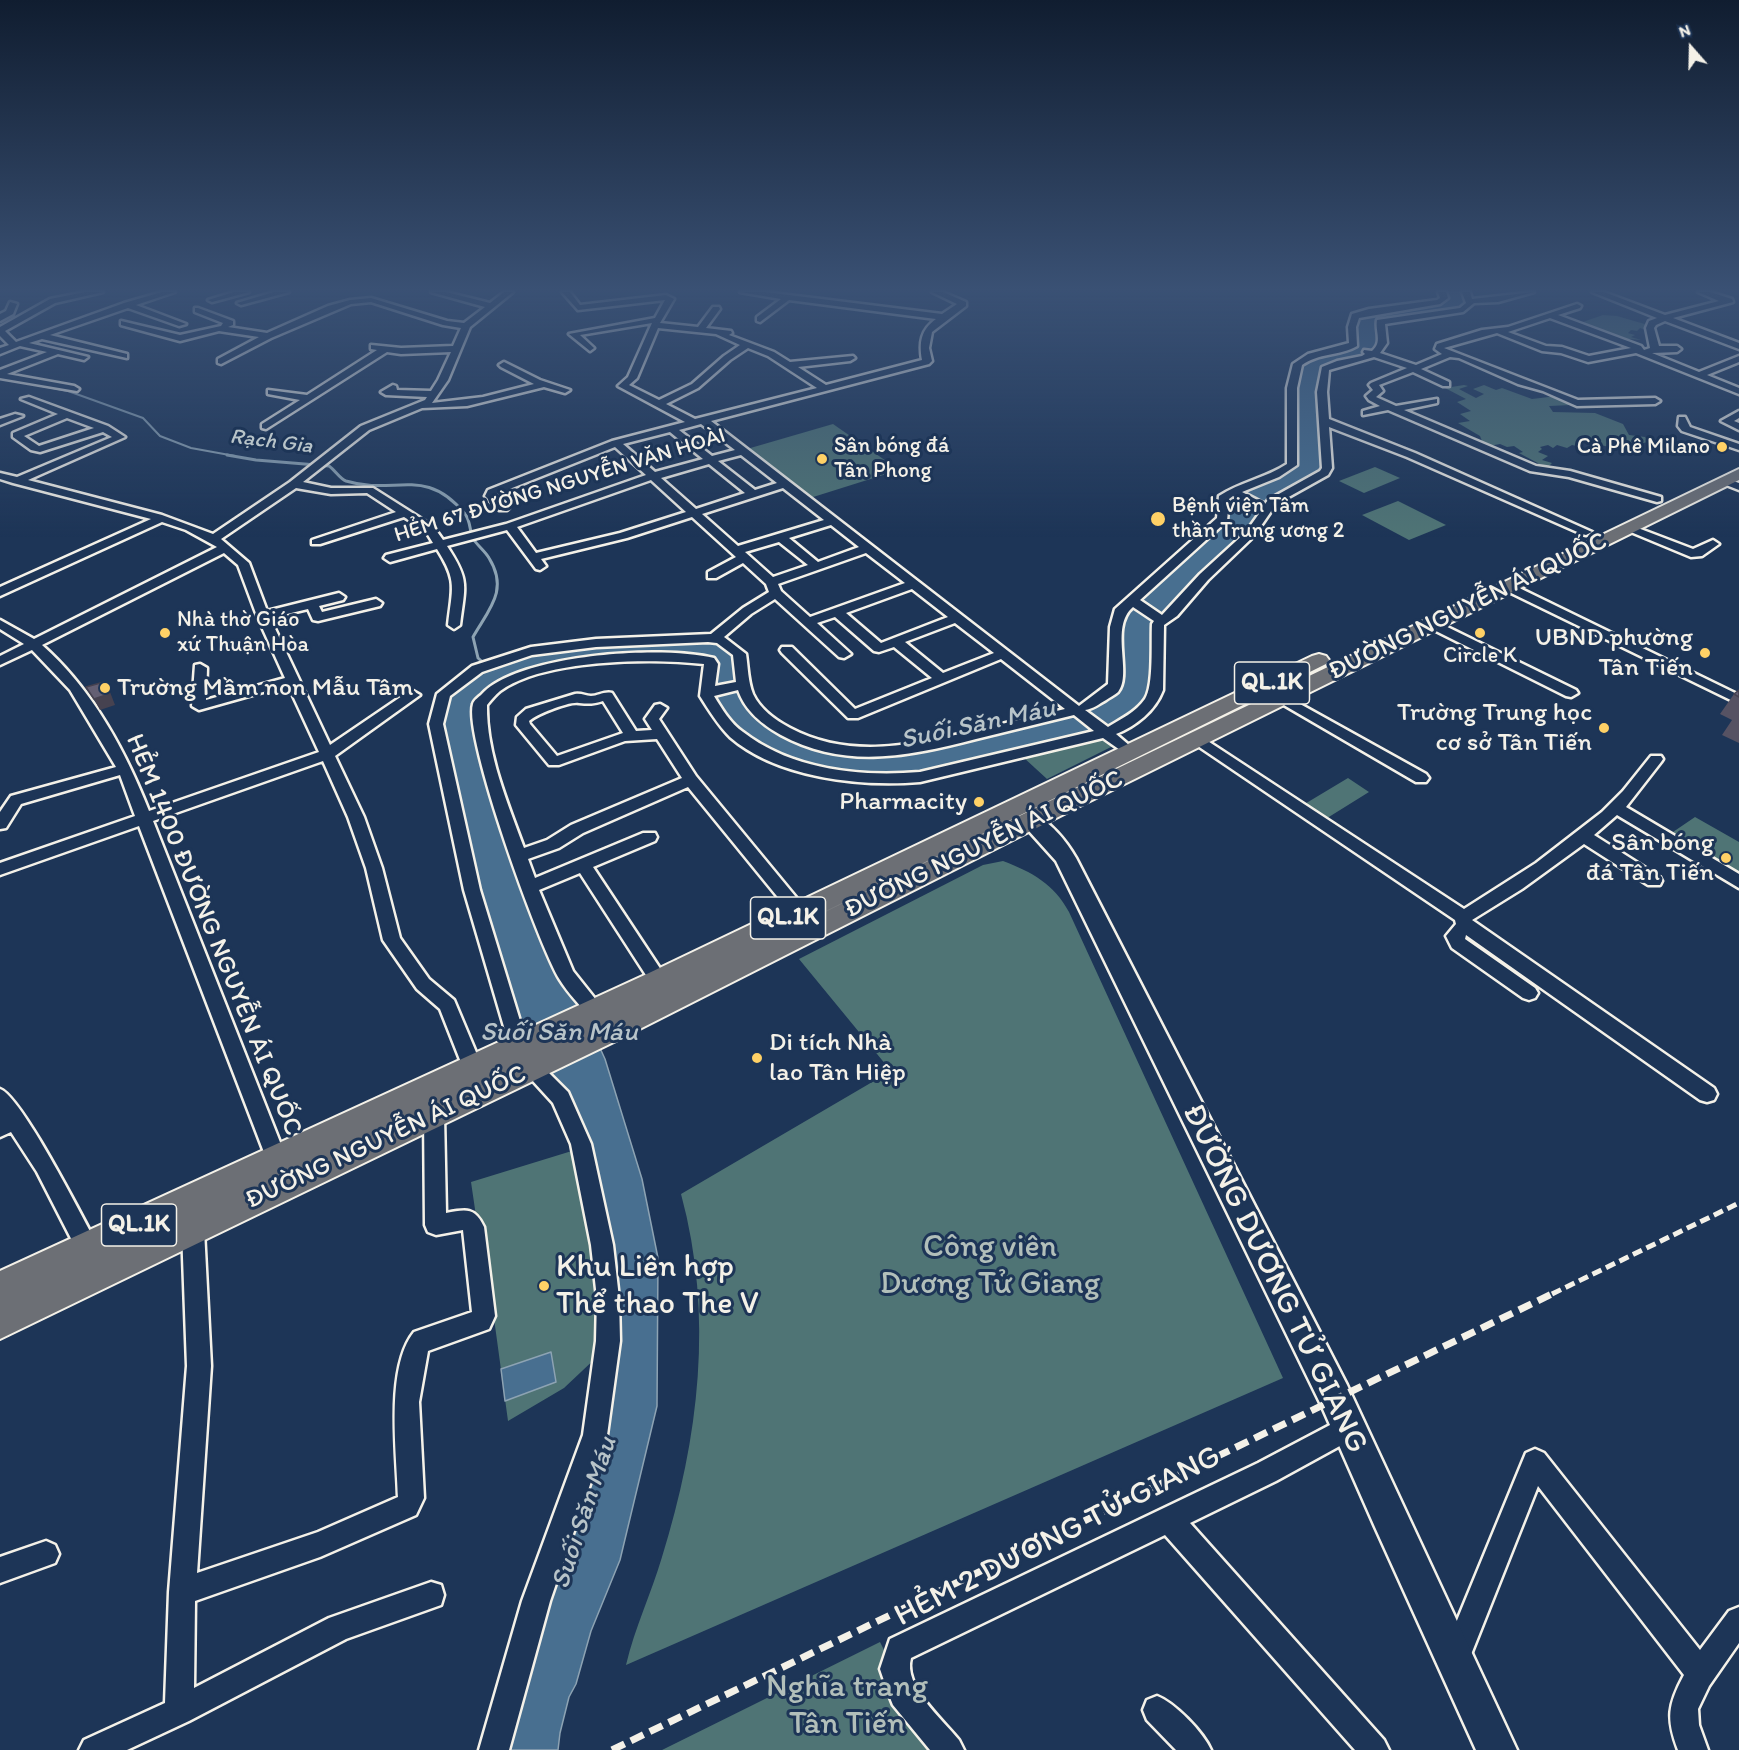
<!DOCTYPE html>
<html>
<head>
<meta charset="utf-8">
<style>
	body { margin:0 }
	#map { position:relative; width:1739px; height:1750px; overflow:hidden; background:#1d3557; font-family:Itim,sans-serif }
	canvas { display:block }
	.north { position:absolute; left:1661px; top:18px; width:60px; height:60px; -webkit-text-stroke:4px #1d3557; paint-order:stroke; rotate:340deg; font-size:16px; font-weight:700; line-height:24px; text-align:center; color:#f4f1e8 }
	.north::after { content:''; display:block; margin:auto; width:21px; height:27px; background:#f4f1e8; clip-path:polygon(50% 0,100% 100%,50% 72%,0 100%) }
</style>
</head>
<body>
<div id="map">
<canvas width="1739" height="1750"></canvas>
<div class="north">N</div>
</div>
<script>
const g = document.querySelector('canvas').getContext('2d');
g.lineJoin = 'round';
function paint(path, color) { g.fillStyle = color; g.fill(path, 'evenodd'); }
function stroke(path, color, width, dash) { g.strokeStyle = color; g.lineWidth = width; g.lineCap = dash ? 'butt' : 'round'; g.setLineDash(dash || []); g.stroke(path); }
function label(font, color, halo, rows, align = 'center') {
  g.font = font + ' Itim,sans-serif'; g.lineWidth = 6; g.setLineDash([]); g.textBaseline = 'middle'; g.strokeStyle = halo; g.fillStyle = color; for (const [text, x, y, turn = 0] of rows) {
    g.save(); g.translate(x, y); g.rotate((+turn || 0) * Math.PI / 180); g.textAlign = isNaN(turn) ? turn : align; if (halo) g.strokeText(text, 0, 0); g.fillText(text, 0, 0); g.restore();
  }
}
paint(new Path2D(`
	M1603,315L1617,316L1648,325L1649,331L1640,328L1637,331L1631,330L1628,333L1635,335L1631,337L1641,340L1630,339L1623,341L1577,324Z
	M1464,385L1468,386L1459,389L1476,398L1484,394L1473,389L1484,385L1496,390L1502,388L1532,399L1557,396L1571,405L1549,406L1553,412L1595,413L1623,424L1629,435L1645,437L1649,442L1636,444V448L1621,445L1617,449L1585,441L1581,447L1572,445L1567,448L1557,445L1553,448L1548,445L1540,447L1542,449L1538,452L1548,456L1542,460L1552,463L1547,468L1519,453L1523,452L1514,446L1507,447L1500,444L1489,446L1478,442L1482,441L1480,436L1458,423L1470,421L1460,414L1471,411L1457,402L1466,399L1445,388Z
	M833,424L899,470L810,498L747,449Z
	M1375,467L1400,478L1364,493L1339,481Z
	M1398,501L1446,525L1409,540L1362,515Z
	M1105,737L1115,745L1047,779L1023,757Z
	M1348,778L1369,792L1324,820L1303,805Z
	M1695,817L1739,842V873L1673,832Z
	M1003,861C1032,872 1054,884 1069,912L1283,1378L626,1665C635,1627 651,1594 662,1557C699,1438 714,1316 681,1194L891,1071L799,959L983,865Z
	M575,1150L598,1271L599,1355L564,1388L508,1421L481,1223L476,1216L471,1182Z
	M880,1642L934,1750H662Z`), '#4f7475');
const water = new Path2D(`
	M1445,292H1464L1467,304L1459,310L1377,322L1375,324L1380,343L1373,352L1325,366L1321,472L1266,506L1246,533L1154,623L1149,699L1121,722L1098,732L918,774L843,773L798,762L756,744L731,723L711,694L715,664L658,655L526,671C501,679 474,689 473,719L579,1002L605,1059L642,1179L658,1258L657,1406L620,1560L591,1631L576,1684L569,1697L560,1733L558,1750H504L615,1340L568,1096L534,1054L528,1043L483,903L441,723L448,695L493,664L557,649L706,640C742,647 751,694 764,723L861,754L901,755L1089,709L1116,692L1122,612L1226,521L1227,499C1233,493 1281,474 1293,468L1296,464C1295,437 1286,378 1307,359L1356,345L1358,341L1355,327L1358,316L1440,303L1446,300Z
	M551,1352L556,1382L505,1401L501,1369Z`);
paint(water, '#486f90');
stroke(water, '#8da3b3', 1.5);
stroke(new Path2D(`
	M0,378L68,391L143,418L160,436L191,448L235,456`), '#8da3b3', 2);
stroke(new Path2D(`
	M227,455L256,460L329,466C335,470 340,479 346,481C395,496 425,465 465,514C471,521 469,532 474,540C478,546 485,551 489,558C509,590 489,609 473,637L478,658L487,666`), '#8da3b3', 3);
const minor = new Path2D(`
	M85,292H103L55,303L5,331L16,342L124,303L162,292H175L136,305L186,324L179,326L128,308L50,335L127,354V358L42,339L29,343L88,357L84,360L58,354L7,374L74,386L79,389L77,391L0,378V370L47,352L20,346L0,354V348L9,345L0,336V327L50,299Z
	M234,292H249L212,302L208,300Z
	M274,292H289L241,305L237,303Z
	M431,292H446L490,303L504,292H513L470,327L448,380L432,403L483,397L534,384L501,367L499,365L504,362L540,380L570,390L565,393L544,387L467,406L422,408L369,430L303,482L331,488H373L433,526L443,540L506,524L646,475L615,447L497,494L509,508L507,510H499L485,496L488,490L612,441L685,422L618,386L628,377L652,323L580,335L594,348L590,351L569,334L655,318L665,300L578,310L562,292H570L580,305L666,295L674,299L660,323L698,327L713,307H719L720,309L706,328L731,331L732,333L729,335L774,352L790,362L853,356L855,358L850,361L798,367L826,385L922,360C919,342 921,330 936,319L789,300L760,322L757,321V317L781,299L740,292H765L942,314L957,304L932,292H943L966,302V306L932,332L929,348L932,361L929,364L711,421L1079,706L1108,684L1110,627L1115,609L1217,518L1219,496C1240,482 1266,478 1287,464V388L1293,364L1308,354L1349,343L1348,327L1352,314L1369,309L1437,300L1440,298L1438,292H1446L1448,298L1440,304L1359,318L1356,327L1357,346C1340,356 1318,353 1302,365L1297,388V465L1279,477L1242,492L1265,504L1268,500L1320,471L1322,468L1317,392L1322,367L1337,361L1362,356L1365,354L1363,352L1364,350L1372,351C1383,342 1375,332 1377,320L1460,308L1466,303L1462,292H1470L1472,299L1534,292L1498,302L1474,303L1463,312L1385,324L1387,343L1380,353L1416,365L1442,354L1435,349L1437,344L1482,330L1508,327L1577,304L1581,306L1580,308L1558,315L1641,346L1644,350L1650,348L1646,328L1649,321L1657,318L1592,292H1604L1665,315L1719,301L1698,292H1710L1732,299L1733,302L1673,318L1739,343V349L1665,321L1656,325L1654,328L1659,346H1677L1681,349L1677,352L1652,353L1699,372L1739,356V362L1707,375L1739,388V394L1636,353L1588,362L1561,353L1542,351L1497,333L1444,348L1578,400L1655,398L1660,401L1655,404L1577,406L1543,391L1518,384L1459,358L1450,357L1421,369L1449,382V386H1443L1413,372L1379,385L1383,391L1376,397L1396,406L1437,399V403L1404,410L1536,466L1570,471L1661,497V501L1657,502L1569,477L1530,471L1388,410L1363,415V411L1380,406L1369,400L1366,396L1373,390L1369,385L1371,383L1407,368L1374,357L1329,370L1327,392L1329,419L1415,453L1592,532L1586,535L1582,534L1407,457L1329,427L1332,468L1328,475L1276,504L1254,536L1208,580L1177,616L1164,625L1163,690C1155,711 1136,726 1116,734L1137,752L1130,757L1103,738L920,782C861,787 777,778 730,737C718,725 709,710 700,696L704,664C652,658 543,659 500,691C495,695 491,700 487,705C486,753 508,804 524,848L547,840L571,825L682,778L657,739L625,741L559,765H549L516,725L517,717L526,709L575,694C582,693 585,696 591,696C598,696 604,691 612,693L636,731L652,730L645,719L655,705L660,704L667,708L659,719L696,776L809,913L806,917L800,919L794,917L688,787L583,833L559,848L528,859L535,878L643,833H655L657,837L655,841L593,867L665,976L668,981L665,986L659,988L653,986L580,873L539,890L573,971L604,1010L602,1015L595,1017L588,1015C579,1004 568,993 560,980C539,946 463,736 473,704C474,700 479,697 482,694C519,654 662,645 714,658L718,664L715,686L736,682L733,655L717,643L708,642L596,647L532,655L482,672L450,696L443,724L480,890L528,1047L526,1053L519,1055L512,1053L510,1047L464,890L429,724L437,694L472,666L531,647L596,639L711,634L743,608L769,592L766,584L743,563L716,578H708V572L736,557L692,517L627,538L541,559L546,566L540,570L536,569L507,530L447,546C470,581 465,585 460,625L454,629L448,625C452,588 458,582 437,549L390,562L384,558L386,555L433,543L425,530L404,517L320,544H312V540L396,512L367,493L331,494L296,488L221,539L249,563L267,611L339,593L345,597L343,600L319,606L322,612L376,599L382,603L380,606L318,621L313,620L308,609L270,618L330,745L408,692L413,691L420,695L335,756L364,817L382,868L400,938L429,979L454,1000L483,1069L480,1075L473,1077L466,1075L440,1009L417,989L383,940L366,868L348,817L323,761L153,821L287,1160L284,1167L277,1169L270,1167L267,1160L139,826L0,875V863L135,816L120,775L21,804L6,828L0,829V812L11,796L116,767L70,690L32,650L0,665V656L24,644L0,629V620L34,639L217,547L186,530L162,522L0,596V587L151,519L13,483L0,479V473L17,477L112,437L103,432L40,452L31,450L13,437V433L58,414L21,399L29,397L108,426L125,437L28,480L162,515L213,534L290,482L361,426L425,400L427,397L386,395L381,392L393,385L396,386L397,390L431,391L438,380L451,352L401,354L387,352L266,429L262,428V424L300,400L268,394V390L307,395L377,350L371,349V345L401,348L453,346L461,328L443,325L371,302L351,304L271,338L221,364L218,363V359L259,337L219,331L180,341L121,325V321L180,335L221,326L223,323L195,312V308H198L233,321V325L228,327L267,333L328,306L350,300L371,298L447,321L464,323L485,307ZM1550,318L1631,348L1589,356L1562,347L1546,346L1508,332ZM658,328L716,334L740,345L724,356L692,384L659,400L629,385L637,378ZM748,348L768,356L817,388L695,419L666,404L698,388L730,360ZM67,418L94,428L39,446L24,436ZM701,424L735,450L712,456L679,430ZM670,432L703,459L655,472L623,444ZM741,455L777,483L755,490L718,461ZM709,464L745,493L696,509L661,478ZM651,480L686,512L620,533L536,553L517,527ZM783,488L824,520L738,546L702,514ZM1233,496L1261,511L1246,532L1200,574L1162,615L1140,600L1227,521L1229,499ZM831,525L859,547L818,562L789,538ZM779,542L808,565L773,577L745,552ZM224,553L238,565L257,616L285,678L206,700L207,668L200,664L195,665L192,706L199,710L288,685L319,752L149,811C125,750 92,689 42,645ZM866,553L905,583L810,617L781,591L778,584ZM912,589L948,617L881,643L846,613ZM775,599L839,657L844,658L851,654L817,623L835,617L874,651L879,652L894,647L932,678L855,709L792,647H782L780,650L782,653L848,718H858L1001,659L1065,709C1034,716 1003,724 972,731C911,746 848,759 790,728C775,720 760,709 753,694C748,682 748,667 746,654L724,637L751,614ZM1133,607L1154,621L1152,624C1151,642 1154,685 1145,699C1136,712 1121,719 1108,727L1085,710C1093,709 1099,704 1106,700C1110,697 1115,695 1118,692C1133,674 1109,627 1133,607ZM955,623L994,653L943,673L905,642ZM738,690C745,711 763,725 781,735C845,770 910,756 976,739C1009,731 1041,723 1074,715L1094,731L920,772C860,777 792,770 743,732C730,723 722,709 714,696ZM603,701L623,733L557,756L530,724L529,721C537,714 570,701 579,703C589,704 594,704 603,701Z
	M10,302L17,304L13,314L0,321V314L6,311Z
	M1739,411V418L1734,421L1739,423V430L1721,421Z
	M15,414L23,416L0,425V419Z
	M1679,417H1685L1690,427L1739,444V450L1682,431L1678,426Z
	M1725,478L1739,483V490L1721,483V479Z
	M1630,525L1693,549L1713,540L1719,544L1702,556L1691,557L1626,530V526Z
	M1509,583L1739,695V704L1505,590L1503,587Z
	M1433,620L1576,690L1578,693L1571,697L1566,696L1428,627L1427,624L1428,621Z
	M1282,694L1426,774L1429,778L1426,782H1416L1277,701L1275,698Z
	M1197,734L1464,909L1536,863L1602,812L1623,791L1651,756H1661L1663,759L1661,762L1626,807L1739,874V888L1617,815L1594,835L1660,877L1662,881L1660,885H1648L1584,844L1522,889L1472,920L1714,1088L1717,1094L1714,1100L1707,1102L1700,1100L1466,935L1465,939L1535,988L1538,993L1535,998L1529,1000L1523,998L1452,948L1446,936L1456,924L1455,920L1192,742L1190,739Z
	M532,1061L539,1063L568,1092L591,1144L613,1245L619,1298L620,1341L607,1435L550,1601L509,1750H479L522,1601L583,1435L596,1341L597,1298L591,1245L571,1144L553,1103L522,1069L525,1063Z
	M0,1089C21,1096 81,1215 96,1242L99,1249L96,1256L88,1259L80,1256L37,1172L11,1132L0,1137Z
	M434,1106L441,1109L444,1115L446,1213C466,1209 475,1207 484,1227L495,1316L489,1329L428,1351L419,1402L424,1498L416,1515L320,1557L195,1601L194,1688L329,1618L431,1582L441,1585L444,1595L441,1605L346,1639L189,1721L127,1750H79L84,1740L165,1703L169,1592L187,1366L182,1230L185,1223L193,1220L201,1223L204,1230L211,1366L197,1573L318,1532L398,1497C397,1453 385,1368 414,1332L472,1312L463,1230L436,1235L428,1232L425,1225L424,1115L427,1109Z
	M1349,1415L1358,1418L1361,1427L1358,1436L1276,1481L1190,1523L1384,1740L1389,1750H1355L1165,1535L911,1658C903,1686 942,1719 959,1740L964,1750H930L893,1705L889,1695L880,1669L890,1639L1258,1463Z
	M1535,1449L1544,1453L1700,1650L1729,1611L1739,1607V1643L1709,1686L1698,1709L1699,1725L1708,1750H1678C1666,1718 1668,1705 1684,1675L1538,1486L1466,1667L1456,1671L1446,1667L1442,1657L1526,1453Z
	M46,1541L55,1545L59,1554L55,1563L0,1583V1557Z
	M1157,1696C1175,1703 1203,1732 1211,1750H1176L1147,1720L1143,1710L1147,1700Z`);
const secondary = new Path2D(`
	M1031,814C1049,819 1067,842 1076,858L1347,1385L1517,1750H1476L1375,1527L1323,1409L1056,861L1020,821L1023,816Z`);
const primary = new Path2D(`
	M1739,469V480L1078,807L620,1039L0,1339V1271L649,973L1312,656L1319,654L1326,656L1329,660L1326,664L790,929L1062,795Z`);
stroke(minor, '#f4f1e8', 5);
stroke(secondary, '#f4f1e8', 5);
stroke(primary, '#f4f1e8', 4);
paint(minor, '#1d3557');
paint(secondary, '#1d3557');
paint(primary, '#6c6f75');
stroke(new Path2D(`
	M1552,1294L1739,1203`), '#f4f1e8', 5, [10, 5]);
stroke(new Path2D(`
	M612,1750L1556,1292`), '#f4f1e8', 7, [14, 7]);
paint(new Path2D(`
	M1739,690V743L1722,735L1732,720L1720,714L1734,694Z`), '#565263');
paint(new Path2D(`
	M104,682L110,692L115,705L100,710L94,699Z`), '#464250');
const building = new Path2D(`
	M104,682L109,694L94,699L86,687Z
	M1739,690V697L1734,694Z`);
paint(building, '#645f73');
stroke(building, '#464250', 1.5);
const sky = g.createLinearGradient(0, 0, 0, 537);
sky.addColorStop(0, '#101d30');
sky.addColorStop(0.54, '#3a5174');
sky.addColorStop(1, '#3a517400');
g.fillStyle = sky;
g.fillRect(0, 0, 1739, 537);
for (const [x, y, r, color] of [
	[1722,447,6,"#ffd166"],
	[822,459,6,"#ffd166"],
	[1158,519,8,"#ffd166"],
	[165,633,6,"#ffd166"],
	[1480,633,6,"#ffd166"],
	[1705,653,6,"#ffd166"],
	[105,688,6,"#ffd166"],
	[1604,728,6,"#ffd166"],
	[979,802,6,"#ffd166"],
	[1726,858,6,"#ffd166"],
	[757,1058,6,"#ffd166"],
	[544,1286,6,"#ffd166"]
]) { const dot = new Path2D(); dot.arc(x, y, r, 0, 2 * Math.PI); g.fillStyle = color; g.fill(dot); stroke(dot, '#1d3557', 2); }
label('italic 22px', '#b8c4c9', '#1d3557', [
	["Rạch Gia",271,442,7]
]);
label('22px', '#f4f1e8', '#1d3557', [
	["Sân bóng đá",834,446],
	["Tân Phong",834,471],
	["Cà Phê Milano",1710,447,"right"],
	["Bệnh viện Tâm",1172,506],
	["thần Trung ương 2",1172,531],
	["Nhà thờ Giáo",177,620],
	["xứ Thuận Hòa",177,645],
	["Circle K",1480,656,"center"]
], 'left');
label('22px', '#f4f1e8', '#1d3557', [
	["HẺM 67 ĐƯỜNG NGUYỄN VĂN HOÀI",560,486,-17]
]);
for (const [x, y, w] of [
	[1272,683,75],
	[788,918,75],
	[139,1225,75]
]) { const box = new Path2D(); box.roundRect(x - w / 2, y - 21, w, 42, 4.5); g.fillStyle = '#1d3557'; g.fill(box); stroke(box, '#f4f1e8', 1.5); }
label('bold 24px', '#f4f1e8', null, [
	["QL.1K",1272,683],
	["QL.1K",788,918],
	["QL.1K",139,1225]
]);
label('26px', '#f4f1e8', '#1d3557', [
	["ĐƯỜNG NGUYỄN ÁI QUỐC",1468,607,-26],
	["ĐƯỜNG NGUYỄN ÁI QUỐC",984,845,-26],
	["HẺM 1400 ĐƯỜNG NGUYỄN ÁI QUỐC",213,935,68],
	["ĐƯỜNG NGUYỄN ÁI QUỐC",386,1138,-25]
]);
label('26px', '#f4f1e8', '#1d3557', [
	["UBND phường",1693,638],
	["Tân Tiến",1693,668],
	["Trường Mầm non Mẫu Tâm",117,688,"left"],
	["Trường Trung học",1592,713],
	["cơ sở Tân Tiến",1592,743],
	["Pharmacity",967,802],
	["Sân bóng",1714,843],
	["đá Tân Tiến",1714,873],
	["Di tích Nhà",769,1043,"left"],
	["lao Tân Hiệp",769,1073,"left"]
], 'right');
label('italic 27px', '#b8c4c9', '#1d3557', [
	["Suối Săn Máu",978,725,-12],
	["Suối Săn Máu",559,1033],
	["Suối Săn Máu",585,1513,-72]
]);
label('32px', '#b2bfba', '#1d3557', [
	["Công viên",990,1248],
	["Dương Tử Giang",990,1285],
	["Nghĩa trang",847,1688],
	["Tân Tiến",847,1725]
]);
label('32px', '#f4f1e8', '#1d3557', [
	["Khu Liên hợp",556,1268],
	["Thể thao The V",556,1305]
], 'left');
label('32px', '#f4f1e8', '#1d3557', [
	["ĐƯỜNG DƯƠNG TỬ GIANG",1274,1279,64],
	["HẺM 2 DƯƠNG TỬ GIANG",1058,1537,-27]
]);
</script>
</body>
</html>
